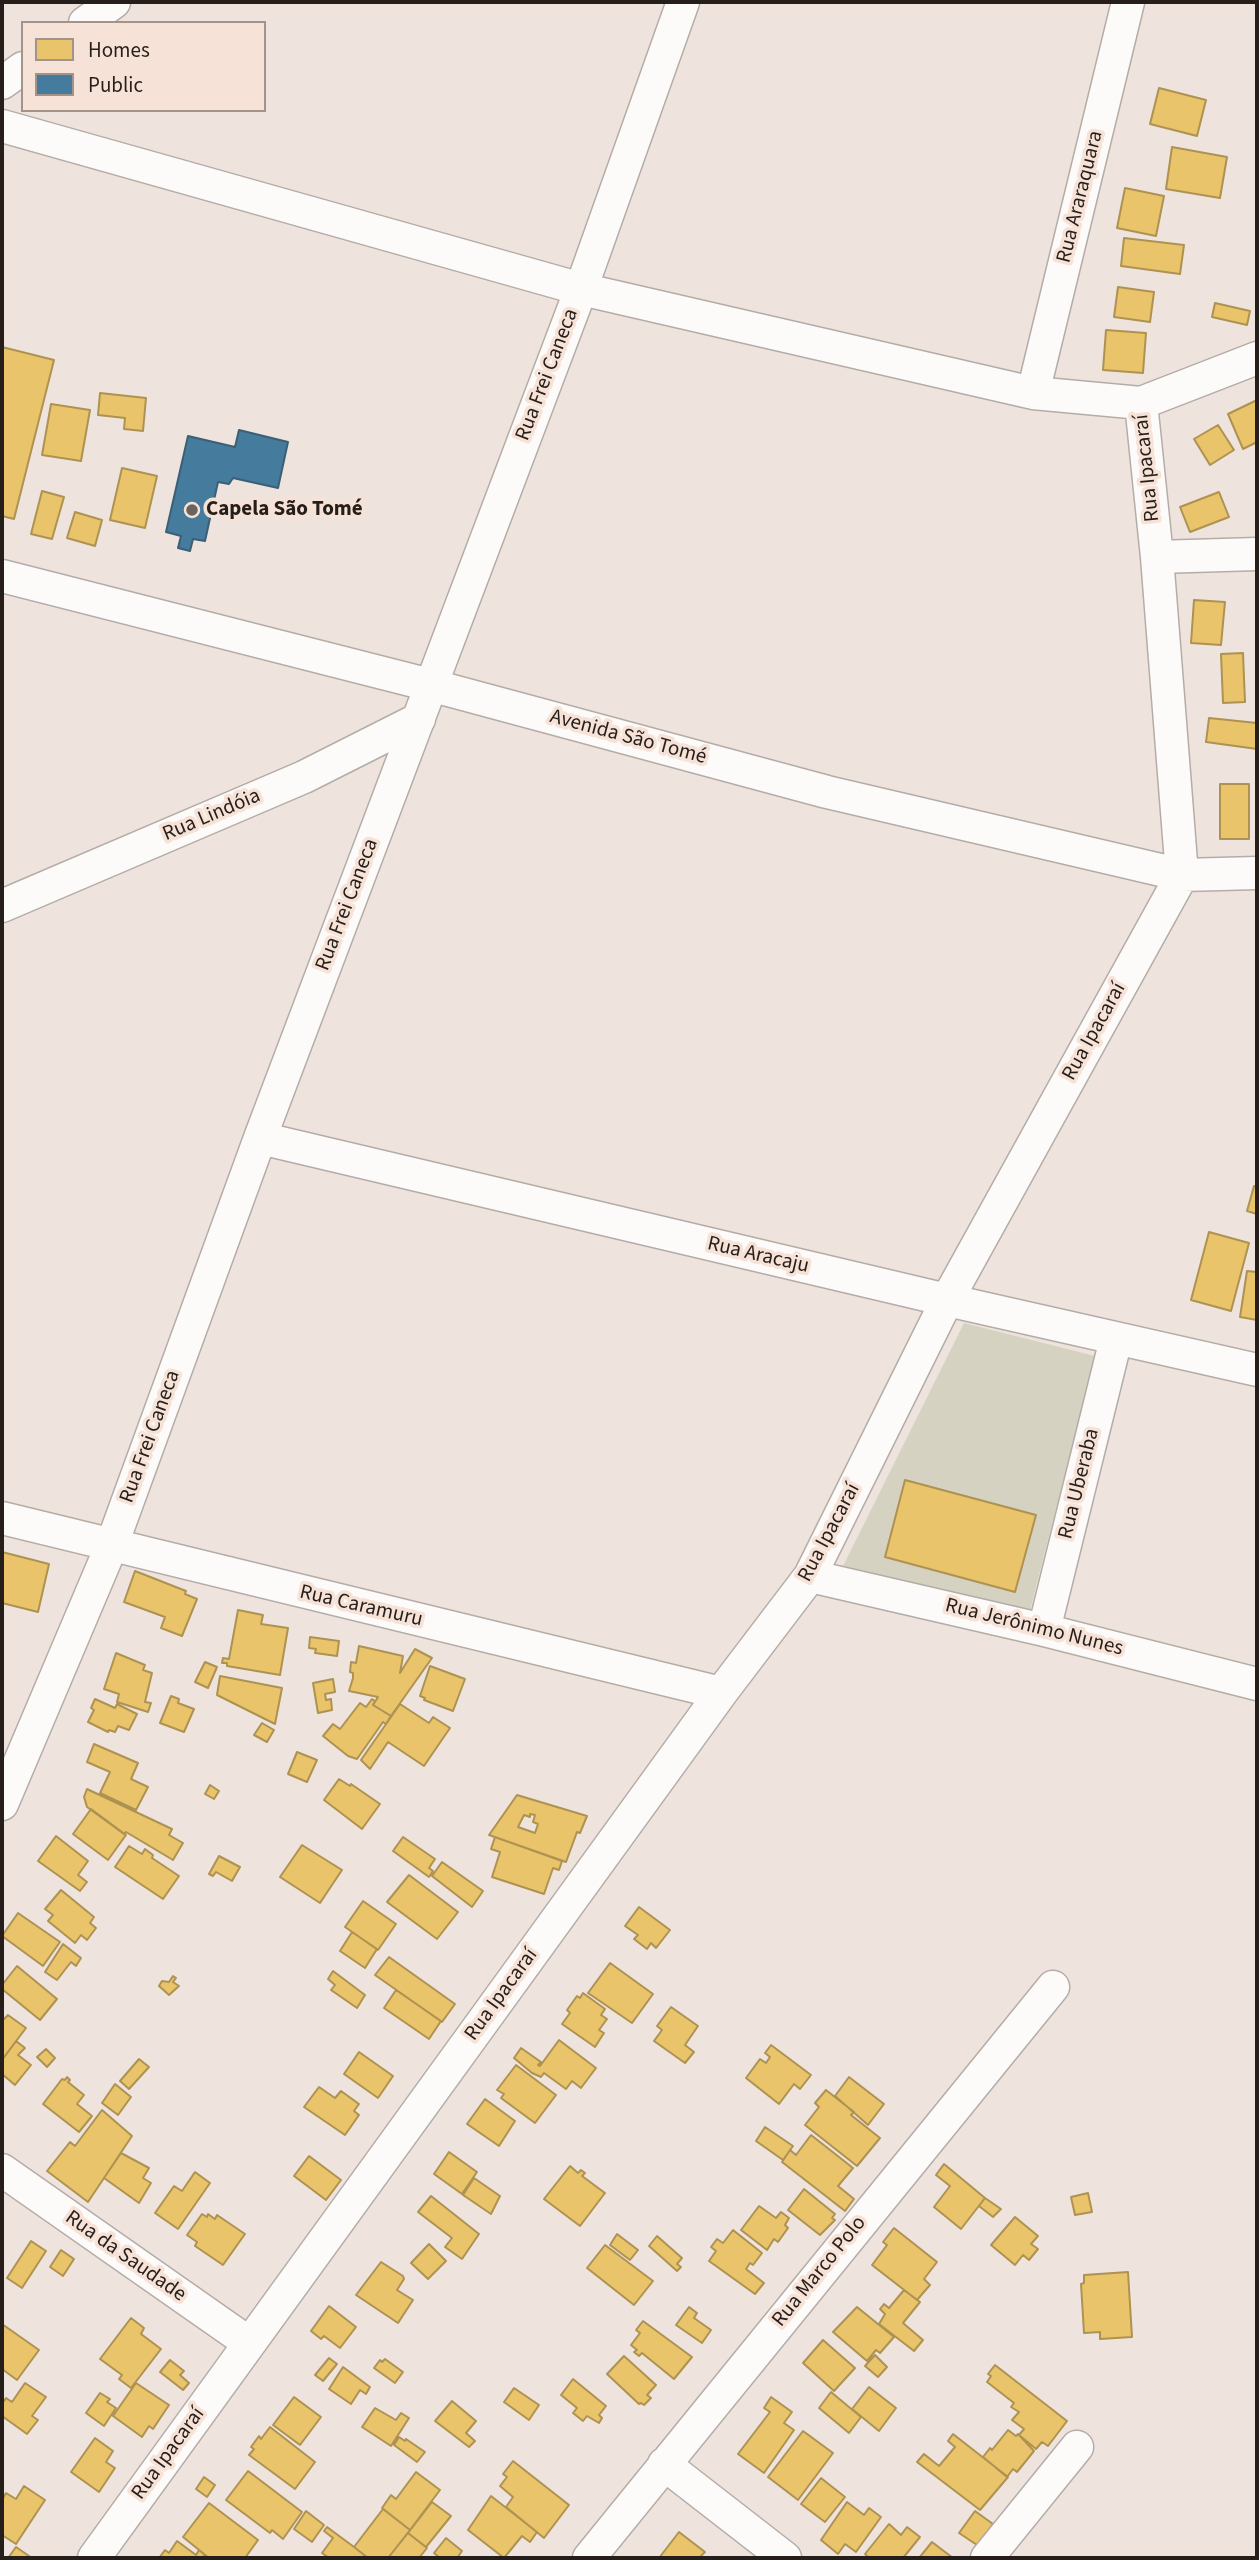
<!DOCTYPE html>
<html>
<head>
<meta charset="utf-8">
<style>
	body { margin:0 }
	#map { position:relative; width:1259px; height:2560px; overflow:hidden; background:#efe4dd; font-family:"Source Sans 3",sans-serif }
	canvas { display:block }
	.frame { position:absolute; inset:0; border:4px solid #251e1a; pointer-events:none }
	.legend { position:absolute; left:21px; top:21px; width:245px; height:91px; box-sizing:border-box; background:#f6e2d6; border:2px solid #a2948b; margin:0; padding:9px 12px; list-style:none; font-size:21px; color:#251e1a }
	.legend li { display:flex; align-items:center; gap:14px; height:35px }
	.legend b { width:35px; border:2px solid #a2948b }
</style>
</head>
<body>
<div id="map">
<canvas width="1259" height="2560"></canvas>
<div class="frame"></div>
<ul class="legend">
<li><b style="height:19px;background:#e9c46a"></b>Homes</li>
<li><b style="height:19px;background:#457b9d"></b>Public</li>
</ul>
</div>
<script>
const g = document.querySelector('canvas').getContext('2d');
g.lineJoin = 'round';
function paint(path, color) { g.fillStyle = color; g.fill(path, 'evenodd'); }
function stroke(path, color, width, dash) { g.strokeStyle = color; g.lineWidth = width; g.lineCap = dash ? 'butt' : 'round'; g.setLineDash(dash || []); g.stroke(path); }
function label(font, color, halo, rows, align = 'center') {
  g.font = font + ' "Source Sans 3",sans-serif'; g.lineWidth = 7; g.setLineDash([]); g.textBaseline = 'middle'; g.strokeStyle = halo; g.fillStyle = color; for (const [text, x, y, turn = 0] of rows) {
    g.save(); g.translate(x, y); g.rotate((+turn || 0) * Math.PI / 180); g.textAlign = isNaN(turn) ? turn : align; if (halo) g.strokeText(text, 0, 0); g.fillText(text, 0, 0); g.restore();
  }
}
paint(new Path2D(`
	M964,1323L1095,1356L1030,1610L843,1566Z`), '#d5d2c1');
const homes = new Path2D(`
	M1159,88L1206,100L1197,136L1150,124Z
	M1172,147L1227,157L1220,198L1166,189Z
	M1125,188L1164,196L1156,236L1117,228Z
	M1124,238L1184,245L1180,274L1121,266Z
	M1118,287L1154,292L1150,322L1114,317Z
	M1215,303L1250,311L1247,325L1212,317Z
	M1106,330L1146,333L1143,373L1103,370Z
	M2,347L54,360L14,519L2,516Z
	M100,393L146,398L143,431L124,429L125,418L98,415Z
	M1257,400V442L1243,449L1228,414Z
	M51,404L90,410L81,461L42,455Z
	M1218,425L1234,450L1210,465L1194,439Z
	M122,468L157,476L145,528L110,520Z
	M42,491L64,497L52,539L31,534Z
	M1219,492L1229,517L1190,532L1180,507Z
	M75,512L102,520L95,546L67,538Z
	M1194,600L1225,602L1221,645L1191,643Z
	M1243,653L1245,702L1223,703L1221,654Z
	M1209,718L1257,723V749L1206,742Z
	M1220,784H1249V839H1220Z
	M1254,1186L1257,1187V1214L1247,1211Z
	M1209,1232L1249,1243L1231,1311L1191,1300Z
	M1247,1271L1257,1272V1320L1240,1317Z
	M905,1480L1036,1515L1015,1592L885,1557Z
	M2,1552L49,1564L38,1612L2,1603Z
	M135,1571L186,1591L185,1594L197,1599L182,1636L161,1628L165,1617L124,1602Z
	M238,1610L263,1615L261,1624L288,1628L280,1675L227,1666V1663H222L223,1658L229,1659Z
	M310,1637L339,1641L337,1656L315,1653L316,1649L309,1648Z
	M359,1646L403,1656L400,1673L415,1649L432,1658L391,1716L373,1705L378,1697L349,1691L353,1678V1673L350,1672L351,1662L356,1663Z
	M116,1653L145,1665L143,1670L152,1673L145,1702L151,1703L148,1712L117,1702L119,1694L104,1689Z
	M205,1662L217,1667L208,1688L195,1682Z
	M430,1666L465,1679L453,1711L424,1700L425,1698L420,1696Z
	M220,1676L282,1688L275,1724L217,1695Z
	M333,1679L335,1692L325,1694L326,1700L331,1699L332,1710L318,1713L313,1683Z
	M171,1696L179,1699L178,1703L194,1709L184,1732L160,1723Z
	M95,1699L115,1708L117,1704L137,1714L129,1730L118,1726L115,1732L109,1730L108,1732L88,1722L94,1710L91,1708Z
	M372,1699L375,1701L373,1705L391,1716L386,1724L383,1722L357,1759L348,1756L323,1736L333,1724L340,1729L360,1703L366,1707Z
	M400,1704L429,1723L433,1717L450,1728L424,1766L388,1742L370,1769L361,1760Z
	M262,1723L274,1730L267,1742L254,1735Z
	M94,1744L138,1763L131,1779L148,1787L136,1810L100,1793L110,1772L87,1762Z
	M297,1752L317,1760L307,1782L288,1774Z
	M339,1779L350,1786L351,1784L380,1804L362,1829L324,1800Z
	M210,1785L219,1791L214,1799L205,1794Z
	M87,1789L172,1829L169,1835L183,1843L173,1860L126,1832L124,1834L87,1807L84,1797Z
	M517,1795L587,1816L580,1833L577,1832L566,1862L489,1835ZM530,1814L535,1815L533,1822L538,1824L535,1833L518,1827L524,1815L530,1817Z
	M91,1809L126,1835L108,1860L73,1834Z
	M56,1836L88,1861L78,1875L87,1882L80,1891L38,1861Z
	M403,1837L435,1859L429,1868L433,1871L429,1877L393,1851Z
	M495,1837L562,1861L559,1870L553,1868L544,1894L492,1877L500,1852L491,1849Z
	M302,1845L342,1870L320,1903L280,1877Z
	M129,1846L142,1854L145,1849L153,1855L152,1858L179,1876L163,1899L115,1867Z
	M219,1856L240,1867L232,1881L216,1872L213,1876L209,1874Z
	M442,1862L483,1891L472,1907L432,1876Z
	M409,1875L458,1912L437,1939L387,1902Z
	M61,1890L94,1917L90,1923L96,1928L87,1940L81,1935L75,1943L48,1921L53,1915L45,1909Z
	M363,1901L396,1924L378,1950L345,1927Z
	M639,1907L670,1930L656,1948L651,1943L647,1949L634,1939L638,1935L625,1926Z
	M18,1913L60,1942L43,1966L2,1936Z
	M352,1932L377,1949L365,1968L340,1951Z
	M63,1944L81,1958L76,1966L71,1962L57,1980L45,1972Z
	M389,1957L455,2004L442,2022L375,1975Z
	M610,1963L653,1994L632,2023L588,1993Z
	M17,1966L57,1999L40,2020L2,1989V1985Z
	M333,1971L365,1995L357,2008L331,1990L335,1985L328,1979Z
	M173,1976L176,1978L173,1982L179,1986L169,1995L159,1986L162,1981L169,1982Z
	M396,1990L441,2021L429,2039L384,2008Z
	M583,1993L605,2009L601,2015L607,2019L599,2030L604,2033L595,2047L562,2024L570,2013L567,2010L577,1996L580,1998Z
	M671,2007L698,2026L685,2045L694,2052L685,2063L654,2041L662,2030L657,2026Z
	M8,2015L26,2028L2,2060V2019L3,2020Z
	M559,2040L596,2068L581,2088L572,2081L566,2089L544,2073L541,2077L532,2073L514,2058L521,2048L541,2062L538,2065L540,2066Z
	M16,2041L25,2048L18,2055L31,2065L15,2085L2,2074V2060Z
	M771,2045L811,2075L800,2089L794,2084L779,2104L746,2078L760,2059L766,2063L770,2057L765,2053Z
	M46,2049L55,2058L47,2067L37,2057Z
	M359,2052L393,2076L378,2098L344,2074Z
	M139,2059L149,2067L129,2089L120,2081Z
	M516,2065L556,2095L535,2123L501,2098L504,2094L497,2090Z
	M67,2077L70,2080L68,2082L84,2095L77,2104L92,2116L79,2132L43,2104L62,2079L65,2080Z
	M849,2077L884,2104L868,2125L835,2096Z
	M115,2084L131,2097L118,2115L102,2103Z
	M319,2087L335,2098L341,2091L359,2104L354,2111L359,2115L345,2135L304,2107Z
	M826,2090L854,2112L851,2115L880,2138L857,2166L805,2125L819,2107L815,2103Z
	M485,2099L515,2121L499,2146L467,2124Z
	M102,2110L132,2136L88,2202L47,2171L70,2142L75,2146Z
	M765,2127L793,2146L783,2160L756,2141Z
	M811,2135L853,2168L838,2186L854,2199L845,2211L782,2162L790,2150L796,2155Z
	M449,2152L477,2172L462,2194L434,2174Z
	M121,2153L149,2168L143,2178L151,2183L139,2203L104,2178Z
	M309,2156L341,2180L326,2200L294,2176Z
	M944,2164L985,2198L961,2229L934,2207L950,2186L936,2175Z
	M570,2166L578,2173L581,2170L585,2173L582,2176L605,2193L580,2226L544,2199Z
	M195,2172L210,2183L178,2229L155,2213L174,2186L182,2191Z
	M474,2178L500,2196L491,2214L463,2195Z
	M804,2189L835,2214L832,2218L835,2220L820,2235L788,2210Z
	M1088,2193L1092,2212L1075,2215L1071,2197Z
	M431,2196L479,2234L462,2259L445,2247L452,2238L418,2212Z
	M985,2198L1001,2209L993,2217L979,2206Z
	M759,2206L776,2218L781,2212L789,2218L785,2225L788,2228L778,2242L774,2239L767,2250L741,2230Z
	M202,2214L207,2217L208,2214L215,2219L217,2215L245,2234L223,2265L195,2246L197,2242L187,2235Z
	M1015,2217L1038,2236L1031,2244L1038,2249L1029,2260L1023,2255L1015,2265L991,2245Z
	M894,2228L937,2262L924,2279L930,2285L917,2300L872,2265L887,2245L883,2242Z
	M733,2230L762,2253L753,2265L750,2263L746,2269L764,2283L755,2294L709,2261L716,2251L711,2247L717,2239L723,2243Z
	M617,2234L638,2250L630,2260L610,2245Z
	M657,2236L682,2258L677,2264L681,2267L677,2271L649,2246Z
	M31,2241L46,2251L22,2288L7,2278Z
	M429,2244L446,2261L428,2279L411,2263Z
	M605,2245L653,2281L634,2305L587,2268Z
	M61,2250L74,2259L63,2276L50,2267Z
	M381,2262L403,2276L404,2279L397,2290L413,2300L398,2323L356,2295Z
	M1128,2272L1132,2337L1100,2339V2332L1084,2333L1081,2284L1084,2283V2275Z
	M904,2290L920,2302L903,2323L923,2340L914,2351L879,2324L885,2314L880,2309L884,2304L889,2308Z
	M329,2306L356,2327L340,2348L324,2336L321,2339L311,2331Z
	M689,2307L697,2313L694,2318L711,2330L702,2343L676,2325Z
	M857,2307L894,2337L880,2353L876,2350L867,2361L833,2332Z
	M131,2318L144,2328L141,2334L161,2349L131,2388L119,2379L122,2375L100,2359Z
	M643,2321L692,2357L674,2379L642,2353L639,2356L634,2352L637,2350L631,2345L640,2333L636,2330Z
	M2,2324L39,2350L17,2380L2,2369Z
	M823,2340L855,2368L834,2391L803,2363Z
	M875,2355L887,2367L878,2377L865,2366Z
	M624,2356L656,2385L647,2395L651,2398L644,2405L641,2403L639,2404L607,2374Z
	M329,2358L337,2364L323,2381L315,2375Z
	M385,2359L403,2372L395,2383L374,2368L380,2360L382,2362Z
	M170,2360L184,2371L180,2375L189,2383L183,2390L160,2372Z
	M995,2365L1067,2421L1048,2446L1042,2442L1036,2449L1019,2435L1024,2429L1012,2420L1019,2412L1011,2407L1014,2403L987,2382L991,2376L988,2374Z
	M343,2367L370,2387L366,2394L360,2390L351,2404L329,2389Z
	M573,2379L606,2406L599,2415L602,2418L599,2423L587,2416L583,2421L573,2413L577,2408L561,2395Z
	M25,2383L46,2397L32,2416L38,2420L27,2434L2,2416V2404L6,2398L12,2402Z
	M136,2383L169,2405L153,2429L149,2426L142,2437L113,2416Z
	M869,2387L896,2408L879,2431L852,2409Z
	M514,2388L539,2405L529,2420L504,2402Z
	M831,2392L861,2417L849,2433L819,2408Z
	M100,2393L110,2399L107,2402L116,2408L104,2426L86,2413Z
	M294,2397L321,2417L300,2445L273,2425Z
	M771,2397L792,2412L784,2423L794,2430L764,2473L738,2454L770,2412L764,2408Z
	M452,2401L476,2421L466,2433L475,2441L469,2447L435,2421Z
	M375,2408L396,2420L401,2413L409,2418L391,2446L362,2427Z
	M270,2427L315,2462L295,2489L249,2455L254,2449L251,2447L259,2436L261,2439Z
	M1008,2430L1016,2436L1018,2434L1034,2451L1017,2472L1013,2469L1007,2477L983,2457L990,2448L992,2450Z
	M803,2431L833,2453L798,2500L768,2477Z
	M953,2434L1008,2477L980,2510L917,2462L924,2454L939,2466L955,2447L948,2441Z
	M399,2437L405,2441L406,2439L425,2452L417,2462L394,2445Z
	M95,2438L113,2451L106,2462L115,2468L99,2492L71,2472Z
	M513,2461L569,2505L544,2538L506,2507L513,2497L500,2486L507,2477L503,2474Z
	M248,2471L302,2512L283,2539L272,2530L270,2533L226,2500Z
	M416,2472L440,2490L410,2530L382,2508L391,2495L396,2499Z
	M204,2477L215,2485L207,2497L196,2489Z
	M821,2478L845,2497L825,2522L801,2504Z
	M24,2486L45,2500L16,2544L2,2535V2500L6,2493L16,2499Z
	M491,2496L537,2532L530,2542L522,2536L504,2558L468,2530Z
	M432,2502L451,2516L426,2547L408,2533Z
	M847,2502L864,2515L869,2508L881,2517L856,2552L845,2544L838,2554L821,2540Z
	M209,2503L258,2540L245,2558H209L183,2537Z
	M383,2509L410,2530L388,2558H368L354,2547Z
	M306,2511L324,2525L312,2542L294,2529Z
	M975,2511L993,2524L977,2545L959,2533Z
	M889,2524L901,2535L907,2527L920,2537L903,2558H865L867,2556L865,2554Z
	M327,2527L354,2547L368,2558H329L322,2553L333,2538L324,2531Z
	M679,2532L705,2552L699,2558H659Z
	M408,2533L427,2548L419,2558H388Z
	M446,2538L462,2551L457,2558H440L434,2553Z
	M177,2541L196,2555L199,2550L205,2555L202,2558H159L165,2550L169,2553Z
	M932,2542L953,2558H919Z
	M16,2547L32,2558H8Z`);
paint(homes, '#e9c46a');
stroke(homes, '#ae9252', 2);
const public = new Path2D(`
	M239,430L288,442L278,488L233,478L229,484L218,482L205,541L193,539L190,551L178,548L181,536L166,532L188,436L235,447Z`);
paint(public, '#457b9d');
stroke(public, '#3b5f76', 2);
const minor = new Path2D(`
	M85,23L114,2
	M2,83L23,68
	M2,126L581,289L1033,393L1141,403L1257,358
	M1033,393L1128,2
	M1157,557L1257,554
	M2,576L430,685L827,792L1182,875L1257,873
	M2,906L304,777L419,719
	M260,1138L947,1300L1257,1370
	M2,1518L721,1693
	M810,1576L1044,1630L1257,1684
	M1044,1630L1116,1339
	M2,1804L111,1547L260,1138L581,289L683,2
	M2,2170L249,2343
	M664,2464L785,2558
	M94,2558L721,1693L810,1576L947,1300L1182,875L1157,557L1141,403
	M589,2558L1053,1987
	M987,2558L1077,2447`);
stroke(minor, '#b4aca7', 35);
stroke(minor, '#fdfbfa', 32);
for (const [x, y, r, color] of [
	[192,510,7,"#6c635e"]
]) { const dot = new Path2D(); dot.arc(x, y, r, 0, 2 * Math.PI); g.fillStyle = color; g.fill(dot); stroke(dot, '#f6e2d6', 2.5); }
label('21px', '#251e1a', '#f6e2d6', [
	["Rua Araraquara",1081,197,-76],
	["Rua Frei Caneca",548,375,-69],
	["Rua Ipacaraí",1148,468,-96],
	["Avenida São Tomé",628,738,15],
	["Rua Lindóia",212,816,-23],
	["Rua Frei Caneca",348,905,-69],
	["Rua Ipacaraí",1095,1032,-61],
	["Rua Aracaju",758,1256,13],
	["Rua Frei Caneca",151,1437,-70],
	["Rua Uberaba",1080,1484,-76],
	["Rua Ipacaraí",830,1533,-62],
	["Rua Caramuru",361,1607,13],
	["Rua Jerônimo Nunes",1034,1628,14],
	["Rua Ipacaraí",502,1995,-54],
	["Rua da Saudade",125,2257,35],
	["Rua Marco Polo",820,2272,-51],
	["Rua Ipacaraí",169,2454,-54]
]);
label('bold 21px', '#251e1a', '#f6e2d6', [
	["Capela São Tomé",206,510]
], 'left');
</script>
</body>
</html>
